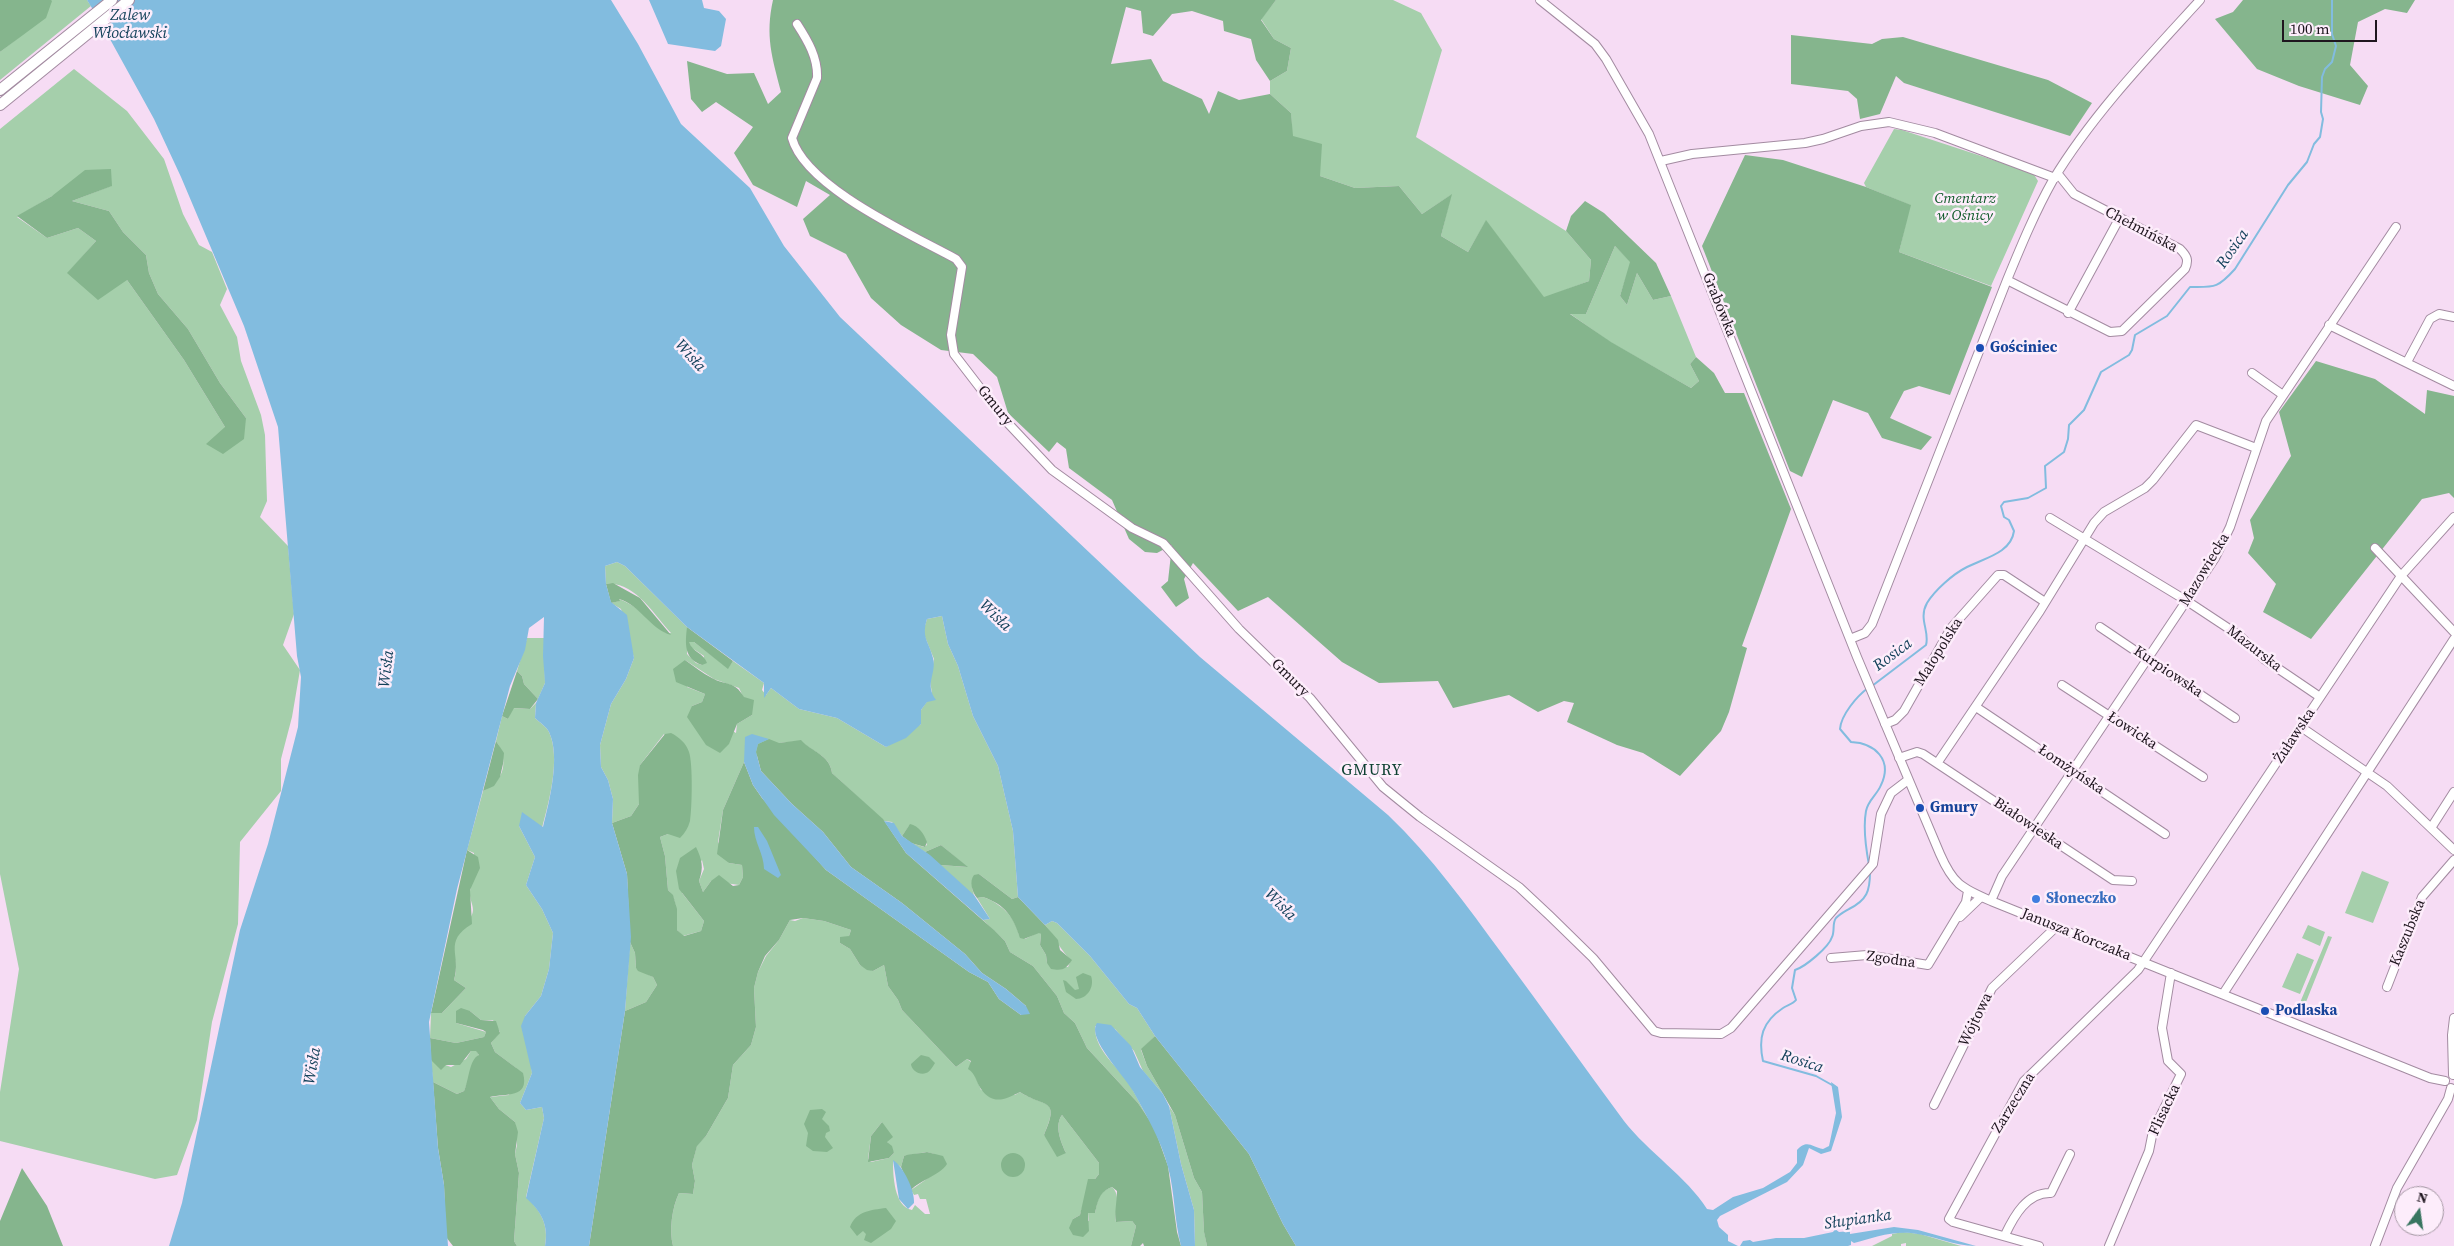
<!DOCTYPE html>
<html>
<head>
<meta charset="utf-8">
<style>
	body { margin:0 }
	#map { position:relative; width:2454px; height:1246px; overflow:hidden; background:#f6dcf4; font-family:"Source Serif 4",serif }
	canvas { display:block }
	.north { position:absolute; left:2394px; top:1186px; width:50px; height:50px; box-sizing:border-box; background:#fdedfb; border:1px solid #a497a3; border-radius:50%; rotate:14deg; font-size:14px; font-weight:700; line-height:20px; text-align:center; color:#1f161f }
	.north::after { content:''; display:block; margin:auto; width:18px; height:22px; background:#387560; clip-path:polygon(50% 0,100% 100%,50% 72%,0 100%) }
	.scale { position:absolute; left:2282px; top:20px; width:95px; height:22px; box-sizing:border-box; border:2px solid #1f161f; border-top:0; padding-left:6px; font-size:15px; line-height:18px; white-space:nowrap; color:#1f161f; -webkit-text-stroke:4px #fdedfb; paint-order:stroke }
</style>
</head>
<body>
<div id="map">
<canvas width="2454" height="1246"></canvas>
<div class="north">N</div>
<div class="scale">100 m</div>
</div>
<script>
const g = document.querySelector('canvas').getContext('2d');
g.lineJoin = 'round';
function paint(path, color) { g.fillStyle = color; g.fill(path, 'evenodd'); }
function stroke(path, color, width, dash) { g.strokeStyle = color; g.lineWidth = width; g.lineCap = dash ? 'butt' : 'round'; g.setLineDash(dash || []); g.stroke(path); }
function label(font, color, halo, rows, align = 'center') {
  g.font = font + ' "Source Serif 4",serif'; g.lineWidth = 5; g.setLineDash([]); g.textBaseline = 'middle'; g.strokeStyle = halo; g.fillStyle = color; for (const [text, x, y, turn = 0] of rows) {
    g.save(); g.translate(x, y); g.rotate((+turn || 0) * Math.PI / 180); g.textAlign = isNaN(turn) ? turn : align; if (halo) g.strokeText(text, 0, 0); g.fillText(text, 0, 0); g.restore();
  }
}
paint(new Path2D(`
	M51,0H87L91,6L0,80V52L18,38Z
	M1276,0H1393L1421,13L1442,50L1416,137L1566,231L1591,260L1589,281L1544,298L1486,221L1468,252L1441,236L1451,195L1422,214L1399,186L1355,188L1320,176L1292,136L1291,113L1270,94V81L1287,71L1291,48L1274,39L1261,19Z
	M74,69L127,111L164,159L183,214L199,245L212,252L227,289L220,305L237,337L241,361L261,415L265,435L267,501L260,517L288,546L294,614L283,645L300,670L292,717L281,759V791L240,842L238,924L212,1022L197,1120L177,1175L155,1179L0,1141V1092L19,969L0,874V129ZM111,186L72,201L109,211L123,232L146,255L149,273L158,294L188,329L220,383L246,418L225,427L184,360L127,280L68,273L96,241L78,228L47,238L17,217L52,196Z
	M1894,129L1902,130L2033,173L2038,181L1991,286L1899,252L1910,205L1866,187L1864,183Z
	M1615,246L1631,262L1620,296L1627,305L1637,273L1653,300L1671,296L1696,357L1690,364L1699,381L1691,388L1610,342L1569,313L1586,314Z
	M617,562L625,566L687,627V654L696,663L702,665L704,656L692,648L688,642H694L728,668L733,661L764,683L762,690L766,695L771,688L799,709L837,718L886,747L921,724V710L932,694L930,680L934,659L923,632L927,619L942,616L948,644L958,666L973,716L998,766L1013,831L1018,897L1012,899L979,874L972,888L974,895L969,892L940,865L967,867L941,845L925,852L911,843L924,847L927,845C925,833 918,831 909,826L902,836L892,822L884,821L832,773C830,755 812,752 801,741L779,743L744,762L723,810L718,842L729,863L742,865L743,877L739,885L711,881L703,892L699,881L704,869L702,860L682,893L704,921L701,931L683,936L677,930C675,915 679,901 668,890L665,856L660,837L668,834L690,788L691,770L664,734L640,765L639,804L631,816L612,823L613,799L608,780L601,767L600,745L611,704L626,679L634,658L621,609L611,603L619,601L618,599C637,604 650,623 666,633H671C655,616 634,580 606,584L605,566ZM685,660L714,679L739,688L752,715L737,724L736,733L692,706L702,702L705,694L687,687Z
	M527,638H544L545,683L538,699L524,684L522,676L517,671Z
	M536,703L535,718C539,722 547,727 549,732C561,758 549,802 542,828L519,826L535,857L526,885L542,909L553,933L549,969L541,996L525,1016L532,1073L520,1103L526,1110L542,1107L544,1118L526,1197C541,1211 549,1225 545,1246H517L514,1241L519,1173L515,1154L517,1145L515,1122L499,1109L490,1097L509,1095L516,1068L495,1052L491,1043L500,1032L493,1020H481L470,1011L456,1023L486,1032L484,1037L456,1043L430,1038L431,1013H442L466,988L454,980C460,962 451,957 454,943C456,931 472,923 473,910C473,904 469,898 470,891C472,878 474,867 474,853L467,850L483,791C505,781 509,760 496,741L502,716L508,719L513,708L530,709Z
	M2362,871L2389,882L2373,923L2345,913Z
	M983,897C1000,903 1015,916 1019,935L1025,939L1039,932L1041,934L1040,945L1046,955L1047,963L1068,967L1071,960C1058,947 1057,939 1045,925L1052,921L1057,923L1090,956L1129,1004L1137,1008L1155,1036L1141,1050L1147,1066L1163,1094L1143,1071L1134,1051L1115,1029L1095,1026C1094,1049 1116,1065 1128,1082C1135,1093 1141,1106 1147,1117L1138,1103L1087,1048L1075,1023L1064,1013L1057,996L1033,966L1010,952L1005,941L983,920L990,919L977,898Z
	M803,918L824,921L851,930L849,936L840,943L850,949L860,965L873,971L884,965L888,986L898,1000L902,1010L956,1067L967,1059L971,1062L969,1069L974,1073L981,1090L1015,1095L1020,1092C1044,1108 1061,1096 1044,1135L1066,1153C1061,1142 1054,1126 1062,1115L1099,1163V1174C1086,1189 1086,1196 1080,1215L1073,1219L1089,1221L1088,1213H1095C1098,1200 1098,1192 1112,1187C1122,1196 1114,1211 1116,1222L1132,1221L1136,1226L1131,1246H673C669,1230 672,1208 679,1193L693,1194L695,1181L692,1165L697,1145L706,1136L728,1098L733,1065L751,1045L756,1027L754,988L758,972L766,956L779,940L790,920L795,921ZM882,1122L887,1142L894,1153L889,1158L871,1162L868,1159L871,1136ZM927,1152L934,1154L931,1176L911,1190L914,1195L918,1194L920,1199H926L930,1214H925L915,1205L912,1210C894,1207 893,1175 893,1161L901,1167L904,1156Z
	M2308,925L2325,932L2320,946L2302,938Z
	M2328,936L2332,937L2304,1007L2299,1005Z
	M630,942L635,953L636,968L653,977L657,985L646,1002L625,1011Z
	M2297,953L2314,960L2300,994L2282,987Z
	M476,1050L479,1055L464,1091L457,1094L433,1082L431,1060L451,1067L466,1059L471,1051Z
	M1169,1106L1175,1115L1194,1178L1202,1192L1204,1231L1207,1246H1195L1194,1210L1181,1164Z
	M1903,1232L1920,1234L1961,1246H1906V1243L1901,1244V1246H1872L1892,1236V1234Z`), '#a5cfab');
paint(new Path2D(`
	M0,0H51L52,1L46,18L0,52Z
	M773,0H1276L1261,20L1274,39L1291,48L1287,71L1270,81L1256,60L1251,39L1224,31L1223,21L1192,11L1172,14L1153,36L1143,33L1141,11L1126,7L1111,64L1151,59L1163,81L1202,99L1209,114L1218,91L1239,100L1270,94L1291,113L1293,136L1322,144L1320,176L1355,188L1399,186L1422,214L1452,194L1441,236L1468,252L1486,220L1544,297L1589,281L1591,260L1566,231L1571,216L1585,201L1604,213L1656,263L1671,296L1653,300L1637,273L1627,305L1620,296L1630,262L1615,246L1586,314H1570L1611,342L1691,388L1699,381L1690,364L1696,357L1714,373L1725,393H1744L1791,509L1742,646L1747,648L1729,712L1721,731L1680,776L1643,753L1617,745L1567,722L1574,703L1564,701L1538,712L1509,695L1453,708L1438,681L1379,683L1342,662L1268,597L1238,611L1193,563L1184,579L1189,598L1176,607L1161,587L1168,581L1172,545L1157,553L1145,552L1129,539L1112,500L1069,468L1066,449L1057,442L1049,452L1008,413L997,377L973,354L941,350L901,325L871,298L846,254L810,236L803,219L830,195L806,181L797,207L753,185L734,153L753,127L716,102L702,112L691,99L687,61L727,74L754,73L768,104L781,92C772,57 765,36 773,0Z
	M2243,0H2415L2407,13L2385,9L2358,22L2350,65L2368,86L2360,105L2299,86L2257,69L2215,19L2233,12Z
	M1791,35L1872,44L1882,39L1903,37L2048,80L2092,103L2070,136L1904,83L1896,76L1880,114L1860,119L1857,99L1848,91L1791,84Z
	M1745,155L1783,160L1866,187L1911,205L1899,252L1992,287L1950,395L1919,386L1904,391L1890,418L1932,437L1921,450L1882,438L1868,413L1833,400L1802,477L1790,471L1702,246Z
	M111,169L112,186L72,201L109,211L123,232L146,255L149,273L158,294L188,329L220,383L246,418L244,439L223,454L206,444L225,427L184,360L127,280L98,300L67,273L96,241L78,228L47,238L17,216L52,196L85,170Z
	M2316,361L2375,379L2425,414L2427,390L2454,396V498L2449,493L2422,499L2311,639L2263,612L2276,584L2248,553L2254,538L2250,520L2291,456L2279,412Z
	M613,583L640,598L671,635C650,629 640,605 619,599L620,601L611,603L606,584Z
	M687,627L733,661L728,669L694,642H689C692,652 704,653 707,663L702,665C684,659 685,644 687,627Z
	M685,660C694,666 702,673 712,678C726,686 734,680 744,697L754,700L752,715L737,724L729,744L720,753L706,745L687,717L692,706L702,702L705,694L676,682L673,669Z
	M517,671L522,676L524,684L538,699L530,709L514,708L508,719L502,716Z
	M671,733C679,737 686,743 689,752C693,763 692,809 690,821C688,828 685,833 680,838L668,834L660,837L665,856L668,890L673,895L677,909V930L684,936L701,931L704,921L679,889L676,871L680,858L696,847C702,860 704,867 699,881L703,892L711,881L719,875L733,886L739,885L743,877L742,865L729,863L717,854L723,810L744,762L753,785L762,798L826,870L969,972L988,982L999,999L1021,1015L1026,1006L1006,989L982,973L965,954L902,903L851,867L823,832L792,804L761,771L756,752L758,744L769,739L779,743L801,740C812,752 830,755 832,773L883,819L906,853L994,930L1005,941L1010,952L1033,966L1057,996L1064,1013L1075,1023L1087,1048L1138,1103L1154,1127L1168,1166L1177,1232L1181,1246H1144L1143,1243L1140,1246H1131L1136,1226L1132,1221L1116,1222C1114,1212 1117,1202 1117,1191L1112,1187C1099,1192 1098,1201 1095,1213H1088L1089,1231L1083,1237L1073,1235L1069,1228L1073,1219L1080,1215L1088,1179H1095L1099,1174V1163L1062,1115C1054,1126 1061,1142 1066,1153L1057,1157L1044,1135C1061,1097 1044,1108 1020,1092C1006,1099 993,1106 981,1089C976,1082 976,1074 968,1069L971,1061L967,1059L956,1067L902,1010L898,1000L888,986L884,965L873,971L867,970L860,965L850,949L840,943V937L849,936L851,930L824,921L803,918L790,920L779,940L765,956L758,972L754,988L756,1027L751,1045L733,1065L728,1098L706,1136L697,1146L692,1165L695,1181L693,1194L679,1193C672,1208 669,1230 673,1246H589L625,1011L646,1002L657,985L653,977L638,971L636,968L635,953L630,942L627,874L612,823L631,816L639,804L638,775L640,765L665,734Z
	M496,741L504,753L503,764L500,777L494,786L483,791Z
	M910,824C919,826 924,834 927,842L925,847L911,843L902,836Z
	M941,845L968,867L940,865L925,852Z
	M467,850L478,857L480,868L470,890L472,924C442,942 462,955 454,980L466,988L442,1013H431Z
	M979,874L1012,899L1018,897L1045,925L1058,940L1060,950L1072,960C1066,969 1063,971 1051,969L1047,963L1046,955L1040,945L1041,934L1039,933L1024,939L1020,938C1013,917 1006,905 983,897L977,898C972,892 969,881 974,875Z
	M1083,973L1091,976C1095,987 1087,999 1076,999L1066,992L1063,980L1066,981L1075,990L1079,989L1076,977Z
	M461,1008L470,1011L481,1020L496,1021L500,1033L491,1043L495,1052L523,1073C530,1099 505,1093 490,1097L499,1109L515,1122L518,1132L515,1154L519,1173L514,1241L517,1246H453L446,1237L444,1185L438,1148L433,1082L457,1094L464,1091C469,1081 469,1059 479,1055L476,1051H471L460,1065H446L441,1070L431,1060L430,1038L456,1043L484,1037L486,1032L483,1030L456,1023V1011Z
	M1155,1036L1249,1154L1283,1224L1296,1246H1207L1204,1232L1202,1192L1194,1178L1175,1115L1147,1066L1141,1049Z
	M921,1055L929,1057L935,1063C933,1066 930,1072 926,1073C920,1076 911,1070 911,1064Z
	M822,1109L826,1112L822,1119L829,1126L830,1131L826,1133L825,1137L833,1148L827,1152L813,1151L806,1146L808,1133L804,1124L810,1110Z
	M882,1122L893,1137L887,1142L892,1146L894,1153L889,1158L868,1162L871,1136Z
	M927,1152L943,1156L947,1164C939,1176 920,1180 911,1190L901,1167L904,1156C911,1153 920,1154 927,1152Z
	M1001 1165a12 12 0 1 1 24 0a12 12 0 1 1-24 0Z
	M22,1168L47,1206L63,1246H0V1221Z
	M886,1208L896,1221L891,1229L871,1243L864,1240L866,1234L863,1231L857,1236L850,1227C856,1211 871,1210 886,1208Z`), '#85b58d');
paint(new Path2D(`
	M87,0H611L638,44L681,124L750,188L784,246L840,317L1200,657L1388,815C1432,857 1467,906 1503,955C1544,1010 1583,1066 1624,1121C1648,1152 1687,1177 1707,1209L1713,1210L1733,1197L1763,1188L1790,1172L1797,1163V1150C1807,1139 1812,1147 1823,1149L1829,1146L1836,1113L1831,1082L1838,1087L1842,1117L1831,1151L1821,1154L1809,1148L1803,1165L1787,1182L1720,1216L1717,1220L1719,1227L1728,1235V1241L1738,1246H1296L1283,1224L1249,1154L1155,1036L1137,1008L1129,1004L1090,956L1057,923L1052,921L1045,925L1018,897L1013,831L998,766L973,716L958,666L948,644L942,616L927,619C921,638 929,641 933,658C937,673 924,684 936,700L927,702L921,710V724L906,738L886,747L837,718L799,709L771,688L764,698V683L687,627L625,566L617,562L605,566L606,584L611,602L627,615L634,658L626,679L611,704L600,745L601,767L608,780L613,799L612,823L627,874L631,937L625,1011L589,1246H545C549,1225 541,1211 526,1198L544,1118L542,1107L526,1110L520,1103L532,1073L521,1026L525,1016L541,996L549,969L553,933L542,909L526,885L535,857L519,826L522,812L543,827C549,802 561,757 549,732C547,727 539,722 535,718L536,703L545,683L543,656L544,617L529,628L525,650L510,686L457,889L429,1022L438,1148L444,1185L448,1246H169L182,1203L240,930L268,844L298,727L301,677L297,656L278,427L244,326L181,177L154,119L100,21Z
	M649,0H702L704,8L719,11L726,19L721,46L715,51L668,44Z
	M752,734L769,739L758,744L756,752L761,771L792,804L823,832L851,867L902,903L965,954L982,973L1006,989L1026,1006L1030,1014L1021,1015L999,999L988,982L969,972L826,870L774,815L753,785L744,762L745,737Z
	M884,821L894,823L902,836L930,855L974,895L990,919L983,920L906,853Z
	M754,827H758L767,841L781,875L778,878L764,869C764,854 754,842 754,827Z
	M1097,1023L1111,1025L1131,1046L1140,1067L1163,1094L1169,1106L1181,1164L1194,1210L1195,1246H1181C1174,1220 1175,1193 1168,1167C1161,1140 1146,1115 1133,1091C1125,1076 1086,1038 1097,1023Z
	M893,1160C904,1167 915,1191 914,1203L908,1209L899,1199Z
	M1894,1227L1918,1230L1976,1246C1953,1246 1933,1235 1911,1233C1892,1231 1871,1238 1854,1243L1851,1241V1245L1848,1246H1740L1743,1241L1750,1240L1753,1242L1776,1238H1804L1833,1232L1835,1229L1839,1232L1850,1231V1234Z`), '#82bcdf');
stroke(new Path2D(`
	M1872,686L1926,645C1930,631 1918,619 1927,603C1935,590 1953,574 1967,567C1985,558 2011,553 2014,531L2009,520L2004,517L2001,506L2004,502L2028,498L2046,488L2045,466L2064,452L2068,439L2069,425L2084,410L2101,372L2129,355L2132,350L2135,335L2167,316L2190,287C2214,287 2217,289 2235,269L2288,185L2307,162L2314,144L2320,137L2323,119L2321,112L2322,77L2325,69L2332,62L2336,46L2332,34V0
	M1868,688C1857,696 1841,715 1840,729L1851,742C1875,743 1893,760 1881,785C1877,795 1868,800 1866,811C1863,827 1866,849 1869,865
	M1832,1085L1816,1076L1763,1061C1758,1038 1762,1022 1783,1008C1787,1005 1793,1004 1796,1000L1792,988L1795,970C1805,967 1829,947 1832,937C1835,931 1832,923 1836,918C1840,914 1844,912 1849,909C1867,900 1870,891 1870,872`), '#82bcdf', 2);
const minor = new Path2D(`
	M1540,0L1595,44L1606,59L1649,134L1857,657L1940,854C1953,884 1961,888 1991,901L2430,1078L2445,1081
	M797,24C808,41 818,58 817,78L792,138C805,187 912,235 956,259L962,267L951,335L954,354L1004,419L1052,470L1132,528L1163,543L1239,629L1310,698L1383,787L1420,817L1519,887L1550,916L1593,958L1654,1031L1661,1033L1721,1034L1731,1028L1873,864L1881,814L1891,793L1908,780
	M1661,161L1692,154L1805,143L1823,139L1861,126L1889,122L1935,133L2055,178
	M2007,280L2110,332L2122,331L2185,269C2189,260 2187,256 2180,249L2074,194L2058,174
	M2068,313L2119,219
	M2329,325L2454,386
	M2407,362L2430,319L2439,314L2454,317
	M2252,373L2283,395
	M2050,518L2187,601L2240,636L2264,659L2320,697
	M2375,548L2454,632
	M2100,627L2235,718
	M1850,639L1865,633L1872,624L2007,280C2021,246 2035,212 2053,180C2093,114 2148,57 2200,0
	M2062,685L2203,777
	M1976,707L2165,834
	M1885,724L1895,720L1904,711L1951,628L1998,575H2004L2045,602
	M2301,727L2387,786L2454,850
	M1899,758L1917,752L1923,754L2113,880L2132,881
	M1938,762L2040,611L2094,523L2104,512L2145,488L2153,480L2196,425L2256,448
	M2431,828L2454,792
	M1991,901L2002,876L2215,558L2230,527L2266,421L2396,227
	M1960,917L1981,897
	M1831,958L1867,955L1928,965L1966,902L1968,891
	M2387,987L2422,897L2454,860
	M2223,994L2454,639
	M2453,1075L2452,1035L2454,1018
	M1934,1105L1992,988L2056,927
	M2005,1235C2014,1216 2027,1192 2051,1193L2070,1154
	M2039,1246L1953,1222L1949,1219L2024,1081L2138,970L2401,576L2454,517
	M2109,1246L2149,1151L2153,1131L2181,1074L2168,1061L2162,1028L2171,973
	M2375,1246L2397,1188L2448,1099L2451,1088`);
const major = new Path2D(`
	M0,90L112,0
	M0,105L129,0`);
stroke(minor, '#a38ba1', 10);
stroke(major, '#a38ba1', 12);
stroke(minor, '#fff', 8);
stroke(major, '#fff', 10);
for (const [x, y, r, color] of [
	[1980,348,5,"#1a4fb4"],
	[1920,808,5,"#1a4fb4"],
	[2036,899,5,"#3f7fe0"],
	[2265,1011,5,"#1a4fb4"]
]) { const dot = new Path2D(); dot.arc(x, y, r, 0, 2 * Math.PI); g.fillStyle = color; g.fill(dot); stroke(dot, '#fdedfb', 2); }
label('italic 15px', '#0e5a28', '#fdedfb', [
	["Cmentarz",1965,199],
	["w Ośnicy",1965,216]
]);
label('15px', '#1f161f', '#fdedfb', [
	["Chełmińska",2141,230,28],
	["Grabówka",1719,305,68],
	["Gmury",995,406,51],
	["Mazowiecka",2205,570,-59],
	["Mazurska",2254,649,38],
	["Małopolska",1939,652,-58],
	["Kurpiowska",2168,672,34],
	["Gmury",1290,678,45],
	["Łowicka",2132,731,33],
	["Żuławska",2295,736,-57],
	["Łomżyńska",2071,770,34],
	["Białowieska",2028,824,34],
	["Kaszubska",2408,933,-68],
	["Janusza Korczaka",2076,935,22],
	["Zgodna",1891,960,8],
	["Wójtowa",1976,1020,-64],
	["Zarzeczna",2014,1103,-58],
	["Flisacka",2165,1110,-65]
]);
label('bold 15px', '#164399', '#fdedfb', [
	["Gościniec",1990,348],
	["Gmury",1930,808],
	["Podlaska",2275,1011]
], 'left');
label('bold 15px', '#366cbe', '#fdedfb', [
	["Słoneczko",2046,899]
], 'left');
label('italic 16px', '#14425b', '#fdedfb', [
	["Zalew",130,16],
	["Włocławski",130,34],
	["Rosica",2233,249,-55],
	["Wisła",690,356,48],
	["Wisła",995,616,44],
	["Rosica",1893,655,-37],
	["Wisła",387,669,-83],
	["Wisła",1280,905,45],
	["Rosica",1802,1062,18],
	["Wisła",313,1066,-80],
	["Słupianka",1858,1220,-8]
]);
g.letterSpacing = '1px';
label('16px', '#0d4131', '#fdedfb', [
	["GMURY",1372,771]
]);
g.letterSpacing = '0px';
</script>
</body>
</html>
